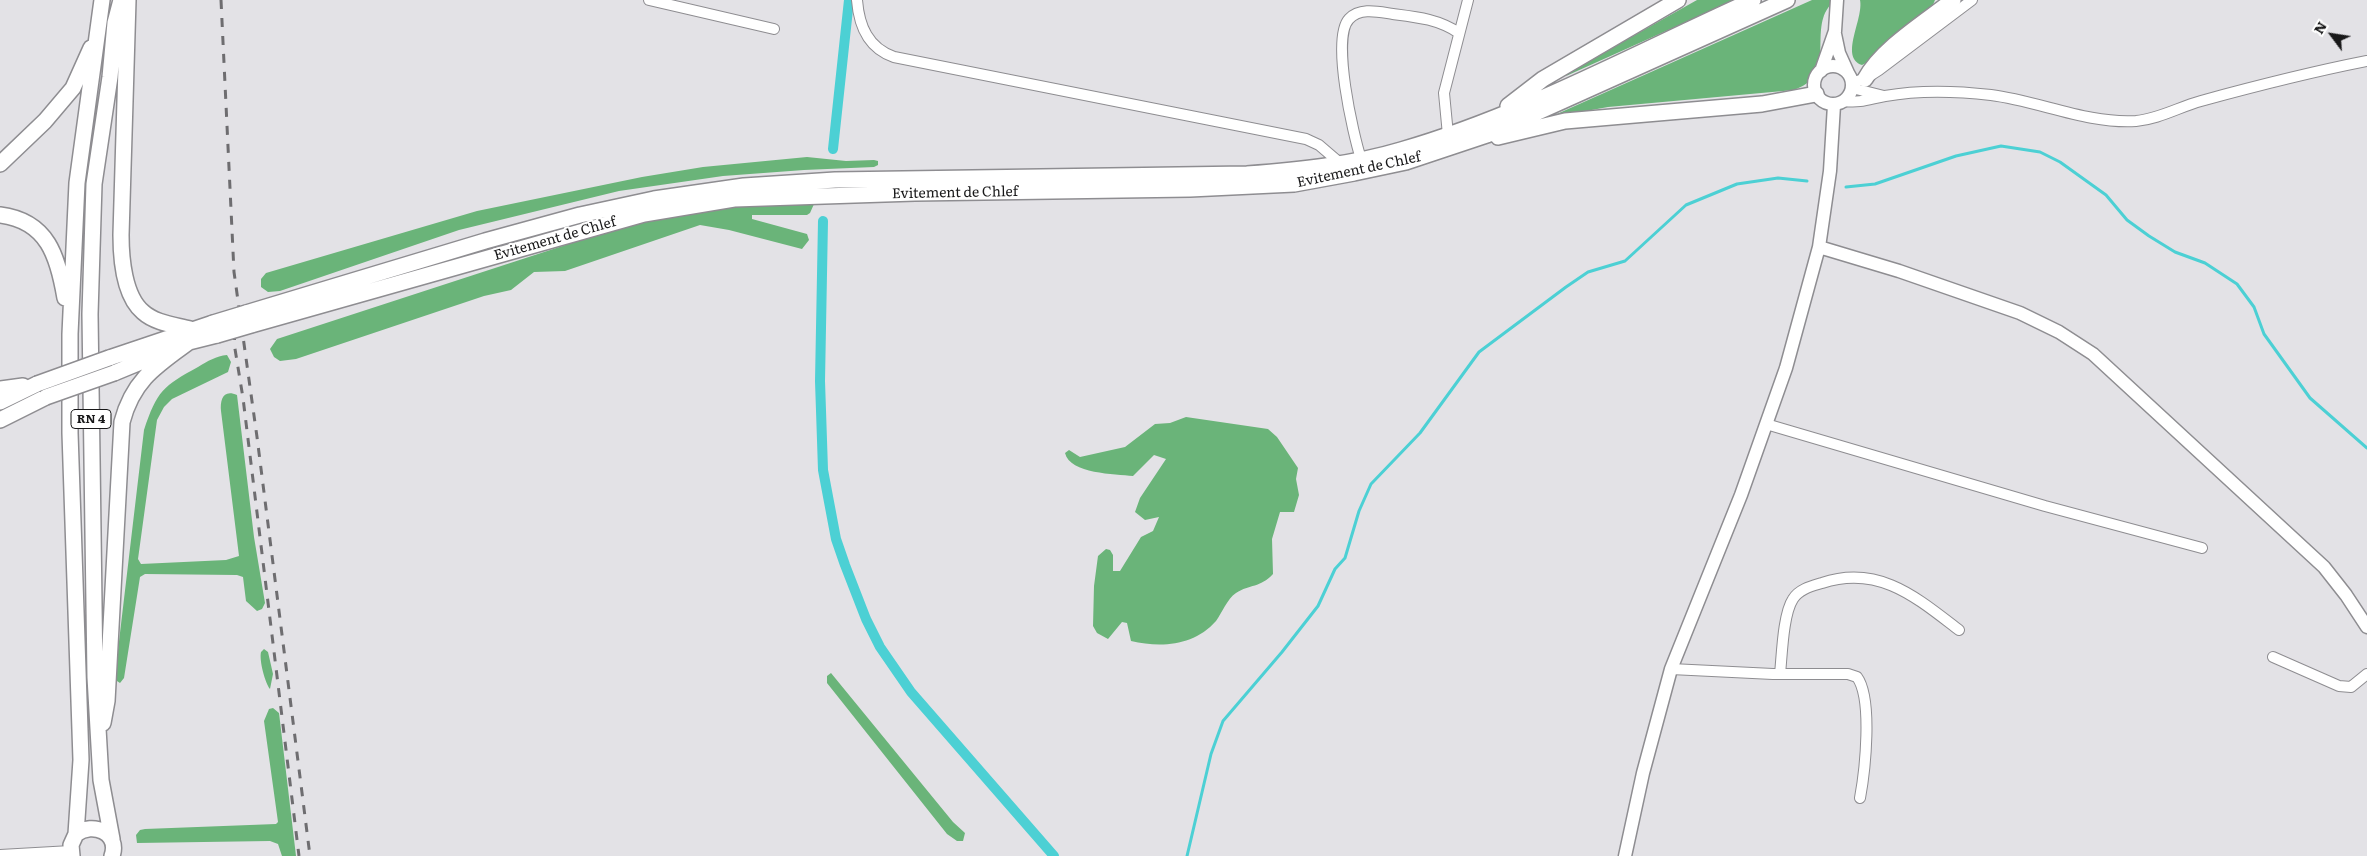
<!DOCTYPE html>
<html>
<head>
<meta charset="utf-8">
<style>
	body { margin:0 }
	#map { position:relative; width:2367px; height:856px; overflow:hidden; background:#e3e2e6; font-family:Literata,serif }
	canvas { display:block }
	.north { position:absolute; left:2307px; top:10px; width:50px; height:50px; -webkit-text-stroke:4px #fff; paint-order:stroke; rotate:301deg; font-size:14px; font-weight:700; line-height:20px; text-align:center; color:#181819 }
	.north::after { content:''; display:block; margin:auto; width:18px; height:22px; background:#181819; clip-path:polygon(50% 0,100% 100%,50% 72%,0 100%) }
</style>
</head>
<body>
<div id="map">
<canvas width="2367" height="856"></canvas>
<div class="north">N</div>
</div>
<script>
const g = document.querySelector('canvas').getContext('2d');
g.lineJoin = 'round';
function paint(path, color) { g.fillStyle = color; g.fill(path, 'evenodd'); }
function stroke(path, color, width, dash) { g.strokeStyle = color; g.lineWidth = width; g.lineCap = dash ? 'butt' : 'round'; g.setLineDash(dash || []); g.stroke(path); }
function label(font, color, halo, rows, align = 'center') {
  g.font = font + ' Literata,serif'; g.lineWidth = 4; g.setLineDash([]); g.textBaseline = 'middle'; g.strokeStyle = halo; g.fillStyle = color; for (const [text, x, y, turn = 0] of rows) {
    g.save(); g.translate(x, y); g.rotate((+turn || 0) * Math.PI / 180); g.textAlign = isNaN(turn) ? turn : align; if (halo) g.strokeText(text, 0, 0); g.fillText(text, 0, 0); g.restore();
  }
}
paint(new Path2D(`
	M1697,0H1735L1566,76L1569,72Z
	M1812,0H1833C1831,4 1827,9 1825,13C1813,40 1834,76 1794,90L1608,107L1559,116L1557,114Z
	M1860,0H1935L1929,14L1870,61L1862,65C1839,57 1864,19 1860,0Z
	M807,157L846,161L874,160L878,161V165L874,167L804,170L723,176L619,191L459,230L280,291L268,292L261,287V279L266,273L477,211L642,177L703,167Z
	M814,204L810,213L807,215H752V219L807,234L809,240L802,249L729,230L700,225L565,271L534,272L511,290L484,296L296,359L280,361L274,357L270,349L277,339L627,225L683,213L744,206Z
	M227,355L231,362L228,372L172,399L164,407L157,420L138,559L141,564L226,560L239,556L221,411C220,400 223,389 237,395L254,537L265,603L262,609L257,611L246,601L243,577L237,575L145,574L140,577L124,678L120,683L117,681L115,675L144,430C157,391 163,386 198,367C208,361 216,356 227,355Z
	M1186,417L1268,429L1277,437L1298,468L1296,479L1299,495L1294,512H1280L1272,539L1273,574C1260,588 1250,584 1236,593C1227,599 1222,613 1216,621C1194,646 1161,648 1131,641L1127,623L1122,622L1108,639L1097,633L1093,626L1094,586L1098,556L1106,549L1110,550L1113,555V571H1120L1141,537L1153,531L1159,517L1145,520L1135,512L1140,498L1166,459L1154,455L1133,476C1115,474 1070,474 1065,453L1069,450L1080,457L1125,447L1155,424L1170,423Z
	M264,649L268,652L273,674L270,689C265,683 259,660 261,652Z
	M831,673L953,822L965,833L963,841H957L947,834L827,683V676Z
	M273,708L279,713L296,856H282L278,844L270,841L137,843L136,835L140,830L145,829L276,824L278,822L264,721L269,709Z`), '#6ab479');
stroke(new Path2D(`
	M1846,187L1875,184L1956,156L2001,146L2040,152L2060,162L2106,195L2127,220L2149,236L2175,252L2205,263L2237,284L2254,307L2264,334L2310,398L2367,448
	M1187,856L1211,754L1223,721L1282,652L1318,606L1335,569L1345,558L1359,511L1371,484L1420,433L1479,352L1566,287L1588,272L1625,261L1686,205L1737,184L1778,178L1807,181`), '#4cd0d4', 3);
stroke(new Path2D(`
	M833,149L849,0
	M823,221L820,381L823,470L836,539L845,565L866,619L880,647L911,692L1054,856`), '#4cd0d4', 10);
const minor = new Path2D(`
	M649,0L774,29
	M857,0C859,26 868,48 894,57L1306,139L1319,145L1340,163
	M1852,82L1865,79L1879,70L1972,0
	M1852,88L1884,96
	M1844,101C1861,103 1869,99 1885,96C1918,90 1957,91 1991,95C2039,101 2087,124 2136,121C2159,119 2179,107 2201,101C2256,86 2311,72 2367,61
	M1448,135L1444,93L1468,0
	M1361,159C1353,134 1331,38 1349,19C1360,7 1379,12 1393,14C1417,17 1438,19 1459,33
	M1766,424L2045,506L2202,548
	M2273,657L2339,686L2351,687L2367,674
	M1671,669L1773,674H1848L1857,677C1873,699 1865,771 1860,798
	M1780,674C1782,655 1783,614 1793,599C1799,589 1812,586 1822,583C1879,564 1917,598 1959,630
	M0,855L71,851`);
const major = new Path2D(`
	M1835,34L1839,53L1848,73
	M1814 85a19 19 0 1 1 38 0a19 19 0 1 1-38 0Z
	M1821,71L1835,31L1837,0
	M1819,247L1899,271L2020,313L2059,332L2093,354L2324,567L2346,595L2367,627
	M1625,856L1643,773L1671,669L1741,495L1786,368L1819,247L1830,171L1834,105`);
const highway = new Path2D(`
	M128,0L121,235C121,258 124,296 143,312C155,323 175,325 190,329
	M1865,79C1882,48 1925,22 1953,0
	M1508,106L1543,79L1678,0
	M1498,137L1565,121L1762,104L1816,94
	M0,164L45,121L73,88L91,48
	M0,215C48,221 58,257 65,298
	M246,313L485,241L580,215L654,199L744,186L835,180L1247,174C1298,170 1351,165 1401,150C1523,115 1637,52 1753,0
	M251,325L644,214L734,199L915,193L1190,189L1294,184L1354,173L1406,162L1487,135L1787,0
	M109,358L213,323
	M114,373L189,342L217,335
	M0,389L23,386
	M0,402L37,384
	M0,420L46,397
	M103,723L107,701L122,422C133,380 156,366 189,342
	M76,834L81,760L70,433V334L77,183L102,0
	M112,839L101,780L95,677L90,314L94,184L110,77L115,23L121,0
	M72,856L71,845L76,834C93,821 120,833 112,856`);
stroke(minor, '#8e8d91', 12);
stroke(major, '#8e8d91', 15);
stroke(highway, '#8e8d91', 18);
stroke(minor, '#fff', 10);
stroke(major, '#fff', 12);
stroke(highway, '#fff', 15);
stroke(new Path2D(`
	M221,0L234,272L257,437L310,856
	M233,313L235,349L243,398L299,856`), '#6e6d70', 3, [9, 9]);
const highwayBridge = new Path2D(`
	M213,323L246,313
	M217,335L251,325
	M37,384L109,358
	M46,397L114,373`);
stroke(highwayBridge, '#8e8d91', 18, []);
stroke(highwayBridge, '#fff', 15);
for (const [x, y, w] of [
	[91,419,40]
]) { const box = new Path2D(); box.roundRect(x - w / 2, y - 9.5, w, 19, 4); g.fillStyle = '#fff'; g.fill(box); stroke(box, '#181819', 1); }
label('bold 12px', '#181819', null, [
	["RN 4",91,419]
]);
label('14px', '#181819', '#fff', [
	["Evitement de Chlef",1359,170,-12],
	["Evitement de Chlef",955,193,-1],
	["Evitement de Chlef",555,239,-16]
]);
</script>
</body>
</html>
